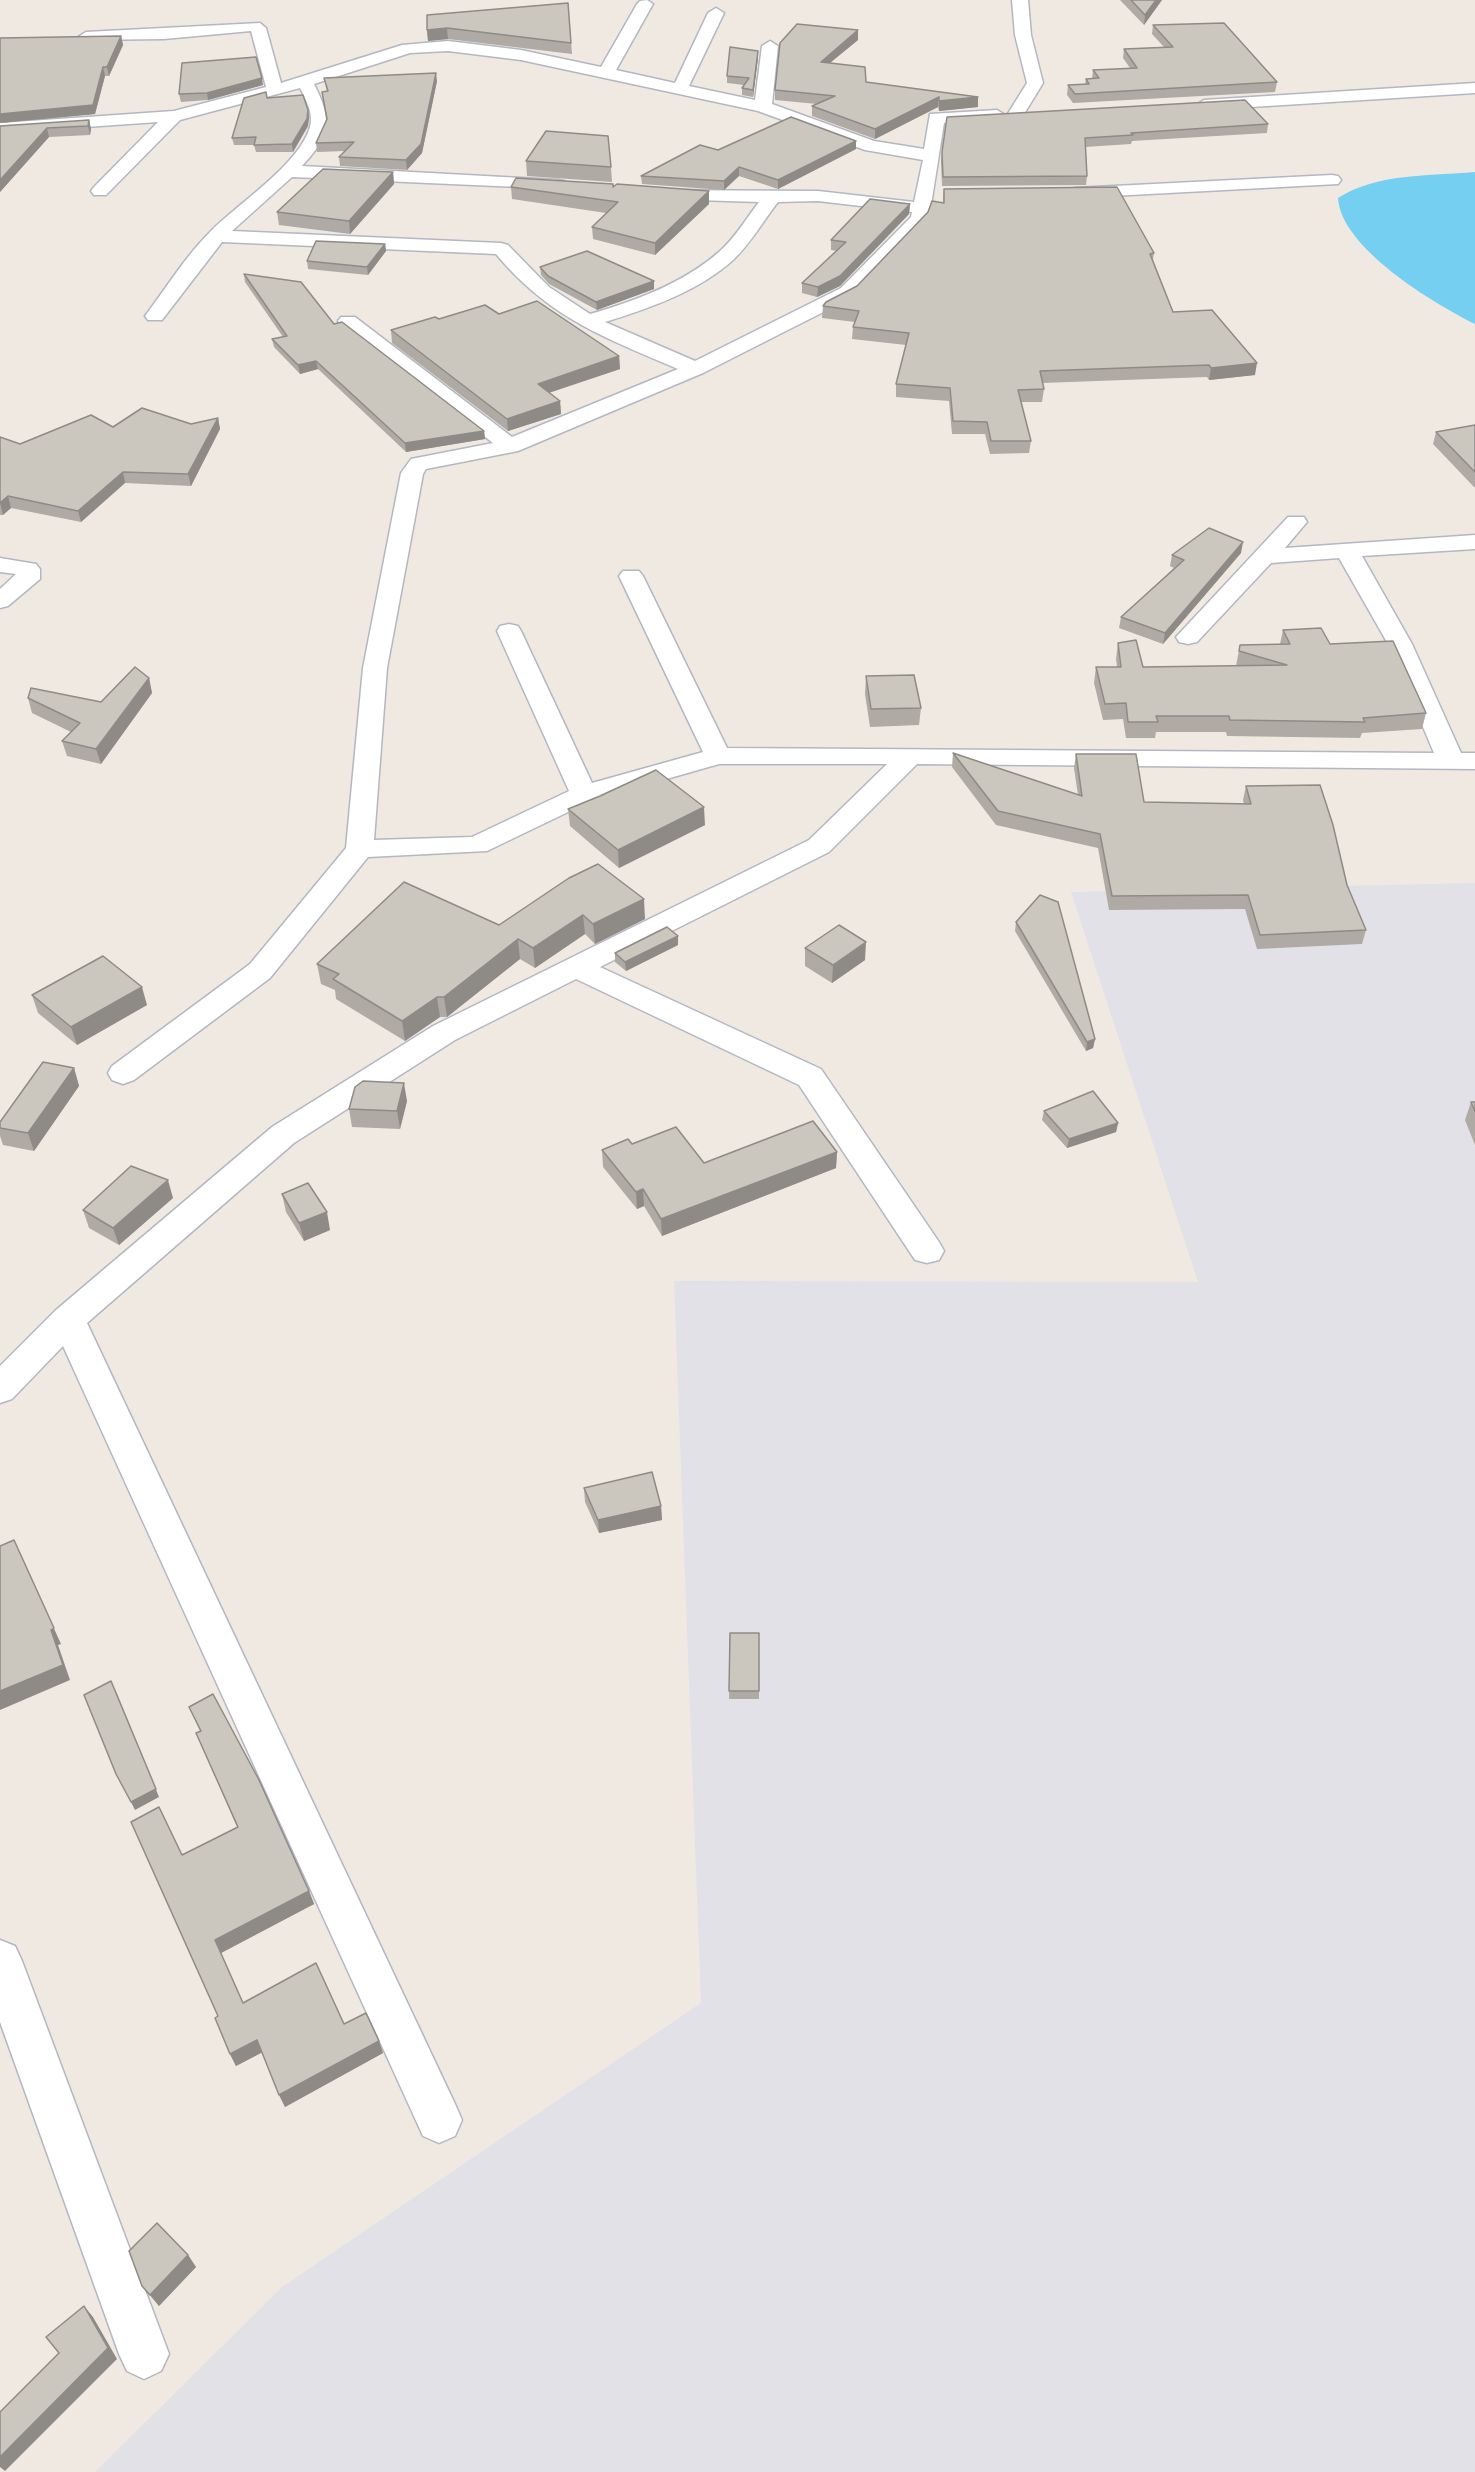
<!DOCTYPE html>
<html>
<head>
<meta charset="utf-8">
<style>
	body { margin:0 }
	canvas { display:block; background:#efe9e1 }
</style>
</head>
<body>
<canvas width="1475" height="2472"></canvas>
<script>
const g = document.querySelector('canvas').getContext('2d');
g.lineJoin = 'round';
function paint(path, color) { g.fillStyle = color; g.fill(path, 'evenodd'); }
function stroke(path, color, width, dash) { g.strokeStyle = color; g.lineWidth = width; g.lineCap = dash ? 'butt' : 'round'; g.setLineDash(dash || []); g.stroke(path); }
paint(new Path2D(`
	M1475,883V2472H95L282,2287L701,2003L674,1281L1198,1282L1071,892Z`), '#e3e1e8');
paint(new Path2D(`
	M1475,172V324C1433,303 1341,248 1338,198C1377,173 1430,176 1475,172Z`), '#75cff0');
const minor = new Path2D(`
	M647,0L653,4L616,70L675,83L708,13L716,8L724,13L689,86L755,100L762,46L770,41L778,46L772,104L874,141L924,149L930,114L997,110L1005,115L997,120L944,123L929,218L855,296L703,373L518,451L426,469L423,474L387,668L374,840L472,837L569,791L497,631L500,626L509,624L518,626L521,631L592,783L703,752L619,576L623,571H639L643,576L727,748L1434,753L1388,644L1339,558L1271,563L1197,642L1188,644L1179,642L1176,637L1288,517H1304L1307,522L1285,548L1475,535V549L1362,556L1412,644L1461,753H1475V769L917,764L829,852L600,967L821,1069L939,1242L944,1251L939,1260L927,1263L915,1260L799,1085L576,979L455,1040L294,1143L87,1323L455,2104L462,2120L455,2136L439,2143L423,2136L63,1346L12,1399L0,1403V1366L56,1310L272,1127L433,1026L809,840L887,764H719L593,800L487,851L368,857L270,978L134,1080L123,1084L112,1080L108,1073L112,1066L250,964L346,848L363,668L401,473L411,459L493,443L341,325L338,321L341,317H355L512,437L678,369C605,338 548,317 496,254L222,242L162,320H148L145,316L148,312C168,285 186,256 210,232C237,204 299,165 310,127C314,114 306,100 300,88L180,120L106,195H94L91,191L94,187L158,122L0,133V123L174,111L266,87L251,31L164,39L80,40L78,37L86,32L260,23L266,28L281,83L402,45L448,41L521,50L601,67L637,4L640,1ZM448,51L521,60L758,111L865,150L923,160L914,202L818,191L657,190L654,194L657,198L663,199L759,202C746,219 735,238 719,252C684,283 633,302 590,314L549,287L508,245L501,243L232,231L292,177L564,189L567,185L564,181L558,180L302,166C330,136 333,121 314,84L410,53ZM818,201L912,212L911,217L841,288L695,361L605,322C648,309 699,291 733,260C751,243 763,221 778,202Z
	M1012,0H1028L1031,35L1043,83L1021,119L1015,120L1007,115L1027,83L1015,35Z
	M1475,83V93L1204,110L1196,105L1204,100Z
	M1332,175L1338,176L1341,180L1338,184L1074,198L1065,193L1074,188Z
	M0,558L36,564L40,569V579L8,606L0,608V589L16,574L0,572Z
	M0,1940L15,1946L22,1961L169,2354L161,2371L144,2379L127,2371L119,2354L0,2022Z`);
stroke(minor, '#b4b7c1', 3);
paint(minor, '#fff');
paint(new Path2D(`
	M1120,0H1162L1144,25Z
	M568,3L572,54L448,39L428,41L427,30Z
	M1153,25L1277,82L1275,92L1073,103L1067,95L1068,85L1085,84L1086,79H1092L1093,70L1130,68L1123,58L1124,49L1164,47L1152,34Z
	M858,30V40L830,63L866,82L978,97V107L939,111L938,107L875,139L812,116V106L817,104L775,100V90Z
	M121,36L123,45L109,76H105L95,114L0,123Z
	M758,58L753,97L742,95V88L744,85L727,83V76Z
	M324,78L437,81L422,153L407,170L340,166L339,157L345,151L317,152L316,143L327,119V91Z
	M263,85L208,100L181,102L179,94Z
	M267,98L308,110L309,117L308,126L293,152H256L254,145H234L232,138Z
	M947,117L1268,124L1267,133L1132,141L1131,144L1085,147L1087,176L1086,185L942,186L941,161Z
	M89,120L91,129L90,135L49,137L0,192V126Z
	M856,149L778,189L739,176L724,190L642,184L641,176L718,150Z
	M526,161L611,167L612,182L527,176Z
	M393,172L394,184L350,234L279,225L277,212Z
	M511,187H613L709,191V204L655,255L593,239L592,227L606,213L512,199Z
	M944,189L1154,253L1153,260L1173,312L1255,375L1209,380L1207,377L1042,383L1044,389L1042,402H1021L1031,441L1029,453L990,454L985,434H952L949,401L896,397V384L906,345L852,339L853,327L855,322L822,318L823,306L857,286L943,202Z
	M910,204L909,214L840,286L817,297L802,293V283L837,251L831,250V240Z
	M385,244L386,251L368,275L308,269L307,261Z
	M540,267L654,281V289L597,310L549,284L541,275Z
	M244,274L334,324L484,431L485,439L406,452L318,369L300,374L274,347L272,339L283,337L245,282Z
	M499,314L619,356L620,369L549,393L560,401L561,414L508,431L392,343L391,330L439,319Z
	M218,418L220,429L191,486L125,483L81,522L11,508L3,515H0V437L20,444L113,427L191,424Z
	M1475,425V487H1474L1433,444L1436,432Z
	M1241,553L1163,644L1119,628L1121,617L1174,568L1170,566L1172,555Z
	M1283,630L1330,644L1426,713L1422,729L1362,733L1360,738L1227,736L1226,732H1156L1155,738H1126L1123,719L1103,720L1094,683L1096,667H1117L1116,659L1118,643L1143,667L1236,666L1240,645L1280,644Z
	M866,676L921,708L919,725L870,727L865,694Z
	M149,678L152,693L101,764L67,756L62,741L71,732L32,713L28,698L101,702Z
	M953,753L1078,795L1074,768L1076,754L1144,802L1244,804L1243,800L1246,786L1347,885L1366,930L1362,944L1257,949L1245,909L1109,910L1098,848L996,825L952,767Z
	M568,809L705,825L619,868L570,826Z
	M598,864L645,919L595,944L585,934L535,968L520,959L447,1017H440L405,1041L336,999L335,990L321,984L317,964L499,925Z
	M1016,922L1095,1039L1093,1048L1086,1051L1015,931Z
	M678,945L626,971L615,962V953Z
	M805,948L865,960L832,983L805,966Z
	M32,995L147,1005L77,1045L38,1013Z
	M74,1068L79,1086L34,1151L3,1145L0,1136V1122Z
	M407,1101L400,1129L352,1127L349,1109Z
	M1471,1102H1475V1145L1465,1120Z
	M1044,1111L1118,1123L1116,1132L1067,1148L1042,1120Z
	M632,1144L704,1163L837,1152L836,1168L662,1236L644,1206L637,1209L603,1167L602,1150Z
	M282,1194L330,1230L304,1241L286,1212Z
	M173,1198L119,1245L89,1228L83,1210Z
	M584,1488L661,1506L662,1520L599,1533L585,1502Z
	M730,1633H759V1699H729Z
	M189,1707L309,1891L314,1904L221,1953L243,2003L344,2024L379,2041L383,2053L285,2107L262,2052L236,2066L230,2054L218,2016L182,1855L237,1827L196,1733L200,1731Z
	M188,2255L196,2267L159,2306L142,2286Z`), '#afaba4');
paint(new Path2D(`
	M1156,0H1162L1144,25L1145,15Z
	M447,28L448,39L428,41L427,30Z
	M858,30V40L820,71L821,62Z
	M121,36L123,45L109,76L107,67Z
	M758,51V58L753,97V90Z
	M103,67L105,76L95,114L0,123V114Z
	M436,73L437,81L422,153L407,170L406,160Z
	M262,78L263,85L208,100L207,93Z
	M939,97L938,107L875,139V129Z
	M978,97V107L939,111V101Z
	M308,110L309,117L308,126L293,152L292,144Z
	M89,120L91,129L90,135L88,126Z
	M47,128L49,137L0,192V180Z
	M856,141V149L778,189V180Z
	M739,167V176L724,190V181Z
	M393,172L394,184L350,234L349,221Z
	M709,191V204L655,255V243Z
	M910,204L909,214L840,286L817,297L818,287Z
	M385,244L386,251L368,275L367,267Z
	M654,281V289L597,310L596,302Z
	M619,356L620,369L539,396L538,384Z
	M316,361L318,369L300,374L298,365Z
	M1257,363L1255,375L1209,380L1211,368Z
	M560,401L561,414L508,431L507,419Z
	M218,418L220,429L191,486L188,474Z
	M484,431L485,439L406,452L405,443Z
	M123,472L125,483L81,522L78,511Z
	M8,496L11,508L3,515L0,503Z
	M1243,542L1241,553L1163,644L1165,633Z
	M149,678L152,693L101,764L96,749Z
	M704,807L705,825L619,868L618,850Z
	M644,899L645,919L595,944L593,924Z
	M583,915L585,934L535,968L533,948Z
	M678,936V945L626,971L625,962Z
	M518,939L520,959L447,1017L444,997Z
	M866,942L865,960L832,983L833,965Z
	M142,987L147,1005L77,1045L71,1027Z
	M437,997L440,1017L405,1041L402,1021Z
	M1095,1039L1093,1048L1086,1051L1087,1042Z
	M74,1068L79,1086L34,1151L28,1133Z
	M404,1083L407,1101L400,1129L397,1111Z
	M1118,1123L1116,1132L1067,1148L1069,1139Z
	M837,1152L836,1168L662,1236L661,1219Z
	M168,1180L173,1198L119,1245L113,1228Z
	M643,1189L644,1206L637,1209L636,1192Z
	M327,1212L330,1230L304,1241L299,1223Z
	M661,1506L662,1520L599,1533L598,1520Z
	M14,1540L61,1644L58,1645L70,1680L0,1710V1691Z
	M115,1689L159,1797L135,1810L131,1802Z
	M309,1891L314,1904L221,1953L215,1940Z
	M257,2040L263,2052L236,2066L230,2054Z
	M379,2041L383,2053L285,2107L279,2095Z
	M188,2255L196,2267L159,2306L150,2295Z
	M84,2306L93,2317L117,2359L5,2471L0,2467V2457L108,2348Z`), '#8e8b86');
const building = new Path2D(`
	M1131,0H1156L1145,15Z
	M568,3L571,43L447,28L427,30V15Z
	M1224,23L1277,82L1075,94L1068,85L1089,84L1086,79L1099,78L1093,70L1137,68L1124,49L1173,47L1153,25Z
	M797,24L858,30L821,62L865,67L866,82L978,97L939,101V97L875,129L812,106L835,96L775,90L780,43Z
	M121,36L107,67H103L93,105L0,114V38Z
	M730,47L758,51L753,90L742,88L749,78L727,76Z
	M256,57L262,78L207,93L179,94L182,63Z
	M436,73L421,144L406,160L339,157L354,142L316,143L327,119L322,92L328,91L324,78Z
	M266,92L267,98L303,95L308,110L307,119L292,144L254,145L256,137L232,138L244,98Z
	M1245,100L1268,124L1131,133L1133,135L1085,138L1087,176L943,177L942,152L947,117Z
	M791,117L856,141L778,180L739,167L724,181L641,176L700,145L718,150Z
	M89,120L88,126L47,128L0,180V126Z
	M546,131L608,136L611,167L526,161Z
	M323,169L393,172L349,221L277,212Z
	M516,178L613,184V187L617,184L709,191L655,243L592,227L618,202L511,187Z
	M1117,187L1154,253L1150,254L1173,312L1212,310L1257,363L1211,368L1209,365L1040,371L1044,389L1018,390L1031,441H991L987,422L953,421L950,388L896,384L909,333L853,327L859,311L823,306L826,302L857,286L928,212L932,201L944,203V189Z
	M870,199L910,204L840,276L818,287L802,283L846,242L831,240Z
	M316,241L385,244L367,267L307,261Z
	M587,251L654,281L596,302L548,276L540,267Z
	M244,274L301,282L334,324L342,322L484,431L405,443L316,361L298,365L272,339L287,336Z
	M537,301L619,356L538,384L560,401L507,419L391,330L435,317L439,319L485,305L499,314Z
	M142,408L191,424L218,418L188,474L123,472L78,511L8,496L0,503V437L20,444L91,415L113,427Z
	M1475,425V472L1436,432Z
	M1209,528L1243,542L1165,633L1121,617L1184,560L1172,555Z
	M1321,628L1330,644L1393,641L1426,713L1363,718L1365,722L1230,720L1229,716H1156L1158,722H1128L1126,703L1105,704L1096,667H1121L1118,643L1136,640L1143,667L1287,665L1239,651L1240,645L1290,644L1283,630Z
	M135,667L149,678L96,749L62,741L80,723L28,698L31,688L101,702Z
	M914,675L921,708L871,709L866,676Z
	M953,753L1082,796L1076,754H1136L1144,802L1251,804L1246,786L1320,785L1333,825L1347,885L1366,930L1260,935L1248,895L1112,896L1100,834L998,811Z
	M656,770L704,807L618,850L568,809L600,796Z
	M598,864L644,899L593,924L583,915L533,948L518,939L444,997H437L402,1021L333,979L339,974L317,964L404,882L499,925L569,878Z
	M1040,895L1058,902L1095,1039L1087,1042L1016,922Z
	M839,925L866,942L833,965L805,948Z
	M667,927L678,936L625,962L615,953Z
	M103,956L142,987L71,1027L32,995Z
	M43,1062L74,1068L28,1133L0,1128V1122Z
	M363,1081L404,1083L397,1111L349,1109L355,1087Z
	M1093,1091L1118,1123L1069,1139L1044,1111Z
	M1471,1102H1475V1111Z
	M813,1121L837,1152L661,1219L643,1189L636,1192L602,1150L628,1139L632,1144L676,1127L704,1163Z
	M131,1166L168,1180L113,1228L83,1210Z
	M308,1183L327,1212L299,1223L282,1194Z
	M652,1472L661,1506L598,1520L584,1488Z
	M14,1540L54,1628L51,1630L63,1665L0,1691V1546Z
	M730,1633H759V1691H729Z
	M111,1681L156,1789L131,1802L116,1774L84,1695Z
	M213,1694L259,1780L309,1891L215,1940L243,2003L316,1963L344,2024L366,2013L379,2041L279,2095L257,2040L230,2054L215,2018L218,2016L131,1822L159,1807L182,1855L238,1827L196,1733L201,1731L189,1707Z
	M157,2223L188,2255L150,2295L142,2286L129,2251Z
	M84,2306L108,2348L0,2457V2412L59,2353L46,2337Z`);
paint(building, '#cbc7bf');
stroke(building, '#8e8b86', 1.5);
</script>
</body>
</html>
